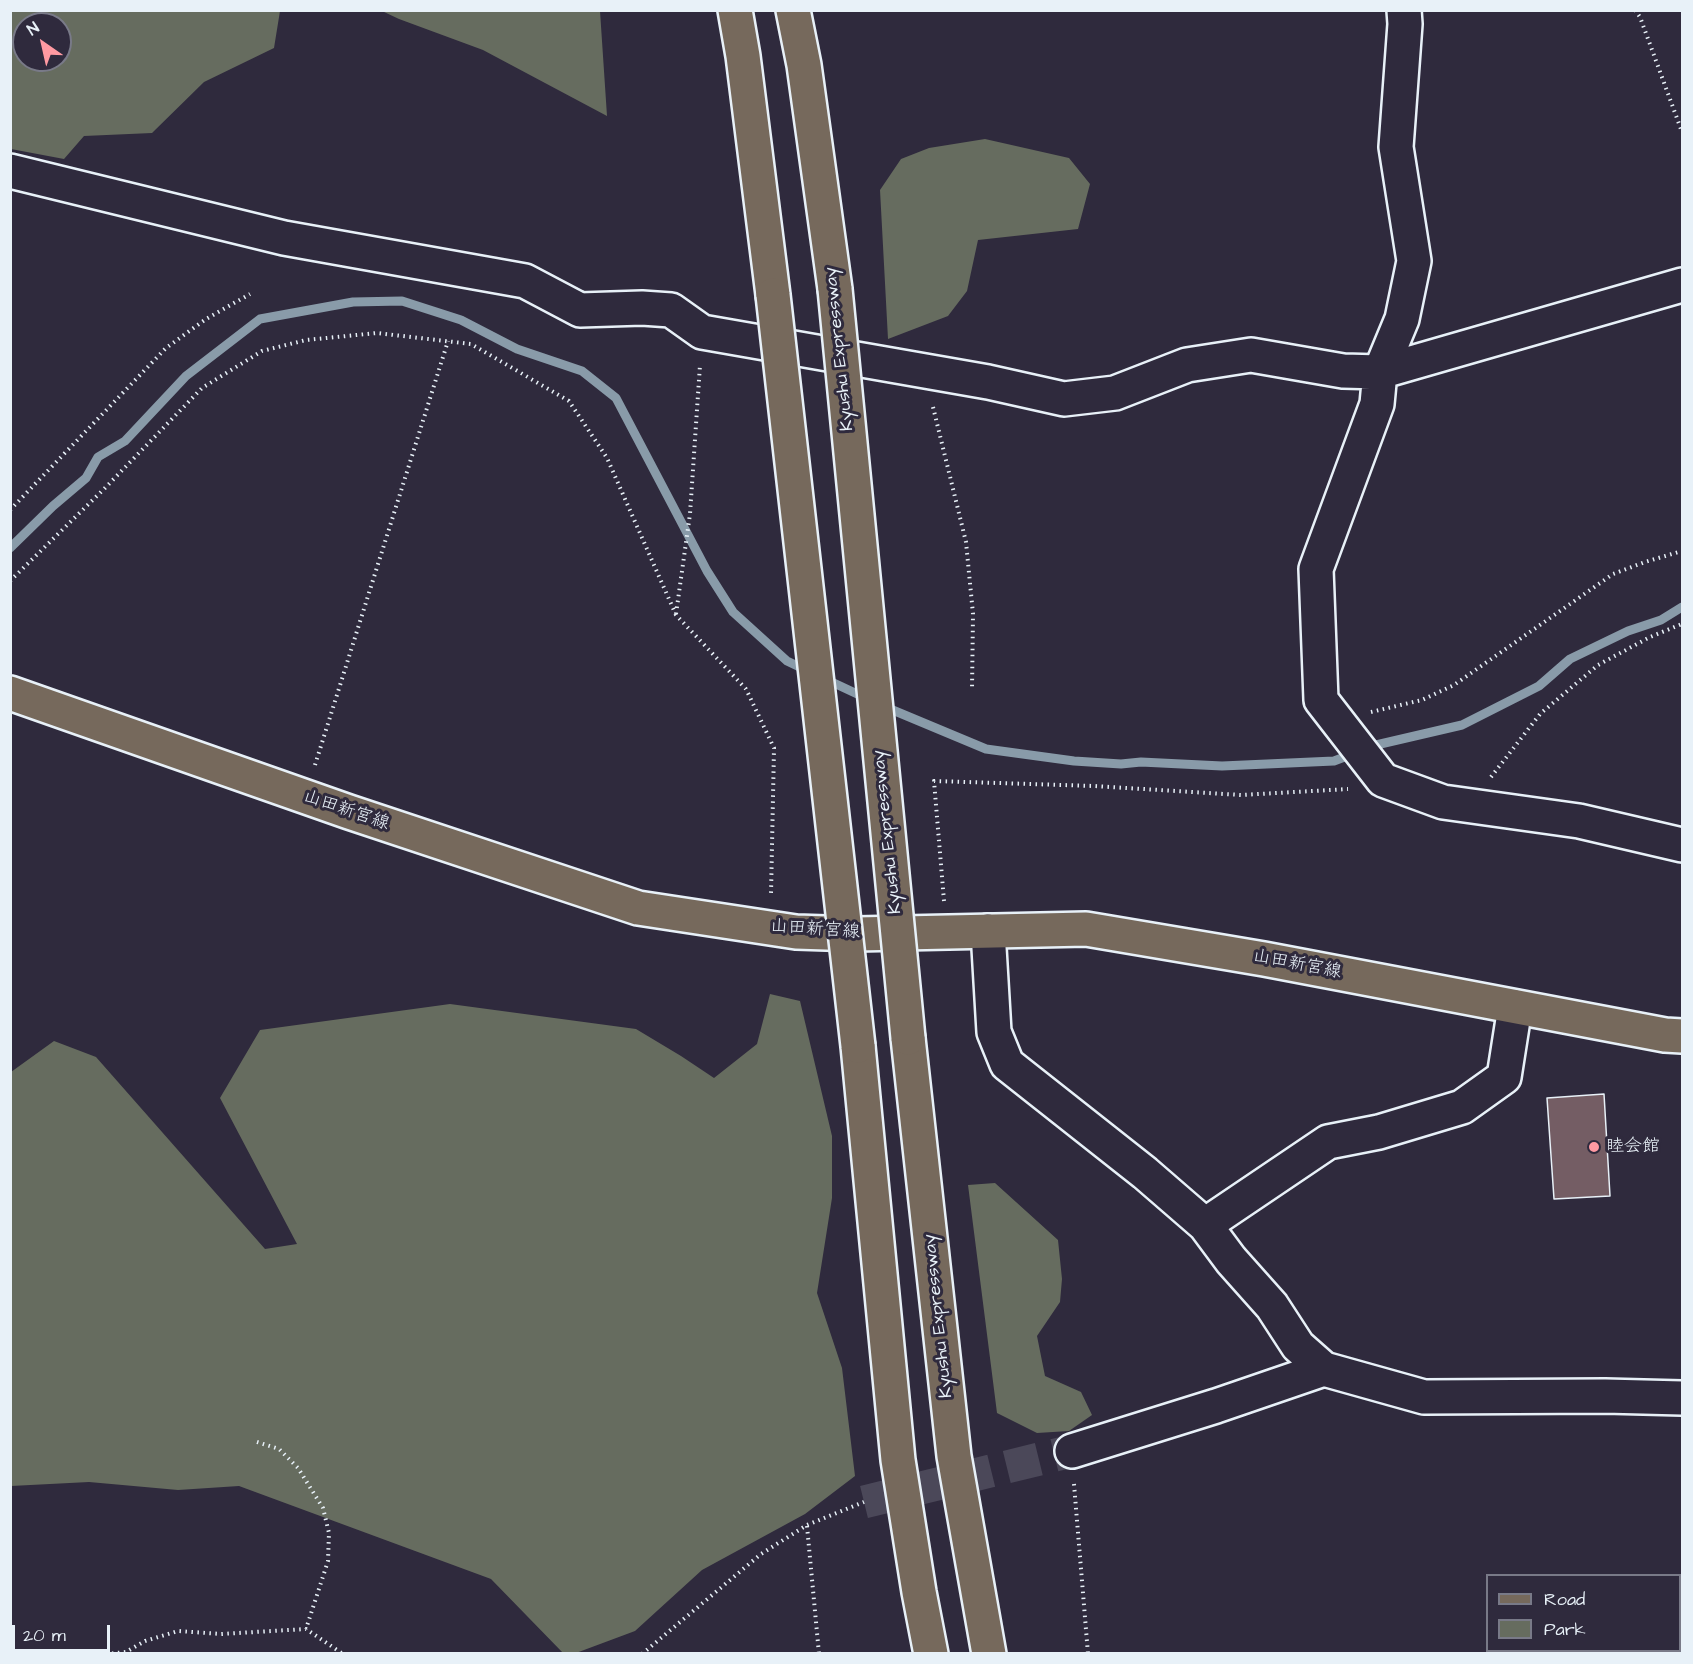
<!DOCTYPE html>
<html>
<head>
<meta charset="utf-8">
<style>
	body { margin:0 }
	#map { position:relative; width:1693px; height:1664px; overflow:hidden; background:#2f2a3d; font-family:"Architects Daughter",sans-serif }
	canvas { display:block }
	.frame { position:absolute; inset:0; border:12px solid #e8f1f8; pointer-events:none }
	.legend { position:absolute; left:1486px; top:1574px; width:195px; height:78px; box-sizing:border-box; background:#2f2a3d; border:2px solid #797a88; margin:0; padding:8px 10px; list-style:none; font-size:18px; color:#e8f1f8 }
	.legend li { display:flex; align-items:center; gap:12px; height:30px }
	.legend b { width:30px; border:2px solid #797a88 }
	.north { position:absolute; left:12px; top:12px; width:60px; height:60px; box-sizing:border-box; background:#2f2a3d; border:2px solid #797a88; border-radius:50%; rotate:326deg; font-size:16px; font-weight:700; line-height:24px; text-align:center; color:#e8f1f8 }
	.north::after { content:''; display:block; margin:auto; width:21px; height:27px; background:#ff9aa2; clip-path:polygon(50% 0,100% 100%,50% 72%,0 100%) }
	.scale { position:absolute; left:12px; top:1625px; width:98px; height:27px; box-sizing:border-box; border:3px solid #e8f1f8; border-top:0; padding-left:8px; font-size:18px; line-height:21px; white-space:nowrap; color:#e8f1f8; -webkit-text-stroke:4px #2f2a3d; paint-order:stroke }
</style>
</head>
<body>
<div id="map">
<canvas width="1693" height="1664"></canvas>
<div class="frame"></div>
<ul class="legend">
<li><b style="height:8px;background:#76695c"></b>Road</li>
<li><b style="height:16px;background:#666c5f"></b>Park</li>
</ul>
<div class="north">N</div>
<div class="scale">20 m</div>
</div>
<script>
const g = document.querySelector('canvas').getContext('2d');
g.lineJoin = 'round';
function paint(path, color) { g.fillStyle = color; g.fill(path, 'evenodd'); }
function stroke(path, color, width, dash) { g.strokeStyle = color; g.lineWidth = width; g.lineCap = dash ? 'butt' : 'round'; g.setLineDash(dash || []); g.stroke(path); }
function label(font, color, halo, rows, align = 'center') {
  g.font = font + ' "Architects Daughter","Klee One",sans-serif'; g.lineWidth = 6; g.setLineDash([]); g.textBaseline = 'middle'; g.strokeStyle = halo; g.fillStyle = color; for (const [text, x, y, turn = 0] of rows) {
    g.save(); g.translate(x, y); g.rotate((+turn || 0) * Math.PI / 180); g.textAlign = isNaN(turn) ? turn : align; if (halo) g.strokeText(text, 0, 0); g.fillText(text, 0, 0); g.restore();
  }
}
paint(new Path2D(`
	M10,11L11,10L280,11L274,48L204,82L152,133L84,136L64,159L11,149ZM24,24H60V60H24Z
	M382,11H600L607,116L483,50L399,19Z
	M985,139L1069,158L1090,184L1078,229L978,240L967,291L948,316L888,339L880,190L901,159L929,148Z
	M770,994L800,1001L832,1136V1198L817,1293L842,1368L855,1476L805,1514L702,1570L635,1631L576,1653H563L491,1579L239,1486L178,1490L89,1482L11,1486V1072L54,1041L96,1057L265,1249L297,1244L220,1098L260,1030L450,1004L636,1029L681,1056L714,1078L757,1044Z
	M995,1183L1058,1240L1062,1279L1060,1302L1037,1336L1045,1376L1081,1392L1092,1415L1069,1431L1037,1433L997,1413L968,1185Z`), '#666c5f');
stroke(new Path2D(`
	M10,548L53,506L86,478L98,457L125,441L186,376L260,319L353,302L402,301L461,320L517,349L582,371L616,398L707,571L733,612L787,661L808,671
	M823,678L868,699
	M883,706L986,749L1074,761L1121,764L1141,762L1222,766L1334,761L1376,745L1462,725L1539,686L1570,659L1628,631L1661,620L1682,607`), '#899ba9', 9);
const building = new Path2D(`
	M1604,1094L1610,1196L1554,1199L1547,1098Z`);
paint(building, '#745d64');
stroke(building, '#e8f1f8', 1.5);
stroke(new Path2D(`
	M864,1502L1072,1451`), '#4b4859', 33, [33, 16]);
const minor = new Path2D(`
	M1404,10L1405,24L1396,147L1414,261L1402,319L1380,372L1377,404L1316,569L1321,700L1383,780L1443,802L1579,821L1682,845
	M10,171L284,238L525,281L580,310L642,308L671,310L702,332L988,382L1064,399L1115,393L1187,365L1251,355L1343,371L1380,372L1682,285
	M988,931L994,1032L1007,1064L1145,1173L1205,1225L1231,1260L1272,1306L1298,1346L1324,1369L1424,1397L1605,1396L1682,1398
	M1205,1225L1328,1142L1379,1132L1462,1107L1504,1077L1515,1007
	M1072,1451L1216,1406L1324,1369`);
const major = new Path2D(`
	M10,693L349,812L638,908L796,932L857,934L1086,929L1264,959L1665,1035L1682,1036`);
const highway = new Path2D(`
	M735,10L743,56L773,295
	M793,10L804,65L835,289
	M908,1038L954,1456L989,1654
	M858,1046L898,1460L919,1592L931,1654`);
stroke(minor, '#e8f1f8', 38);
stroke(major, '#e8f1f8', 38);
stroke(highway, '#e8f1f8', 38);
stroke(new Path2D(`
	M1635,10L1640,17L1682,132
	M933,407L966,542L973,614L972,690
	M10,510L166,348L206,319L250,294
	M10,581L105,488L202,388L262,351L306,340L377,333L471,344L569,401L607,458L676,615L746,689L774,748L771,894
	M676,614L690,514L700,365
	M1371,712L1422,700L1454,685L1613,574L1645,562L1682,551
	M315,765L448,341
	M1491,777L1540,714L1598,665L1650,637L1682,624
	M944,901L934,781L1094,786L1241,795L1348,789
	M257,1442L279,1449L298,1468L323,1508L329,1533L328,1561L306,1629
	M1074,1484L1088,1654
	M807,1526L819,1654
	M106,1654L126,1652L145,1641L178,1631L221,1634L306,1629L343,1654
	M642,1654L761,1554L807,1525L864,1502`), '#e8f1f8', 4, [1.5, 4.5]);
stroke(minor, '#2f2a3d', 33);
stroke(major, '#76695c', 33);
stroke(highway, '#76695c', 33);
const highwayBridge = new Path2D(`
	M835,289L908,1038
	M773,295L858,1046`);
stroke(highwayBridge, '#e8f1f8', 38, []);
stroke(highwayBridge, '#76695c', 33);
for (const [x, y, r, color] of [
	[1594,1147,6,"#ff9aa2"]
]) { const dot = new Path2D(); dot.arc(x, y, r, 0, 2 * Math.PI); g.fillStyle = color; g.fill(dot); stroke(dot, '#2f2a3d', 2); }
label('18px', '#e8f1f8', '#2f2a3d', [
	["Kyushu Expressway",840,349,-96],
	["山田新宮線",346,811,19],
	["Kyushu Expressway",888,832,-96],
	["山田新宮線",815,930,4],
	["山田新宮線",1297,965,11],
	["Kyushu Expressway",939,1316,-96]
]);
label('18px', '#e8f1f8', '#2f2a3d', [
	["睦会館",1606,1147]
], 'left');
</script>
</body>
</html>
